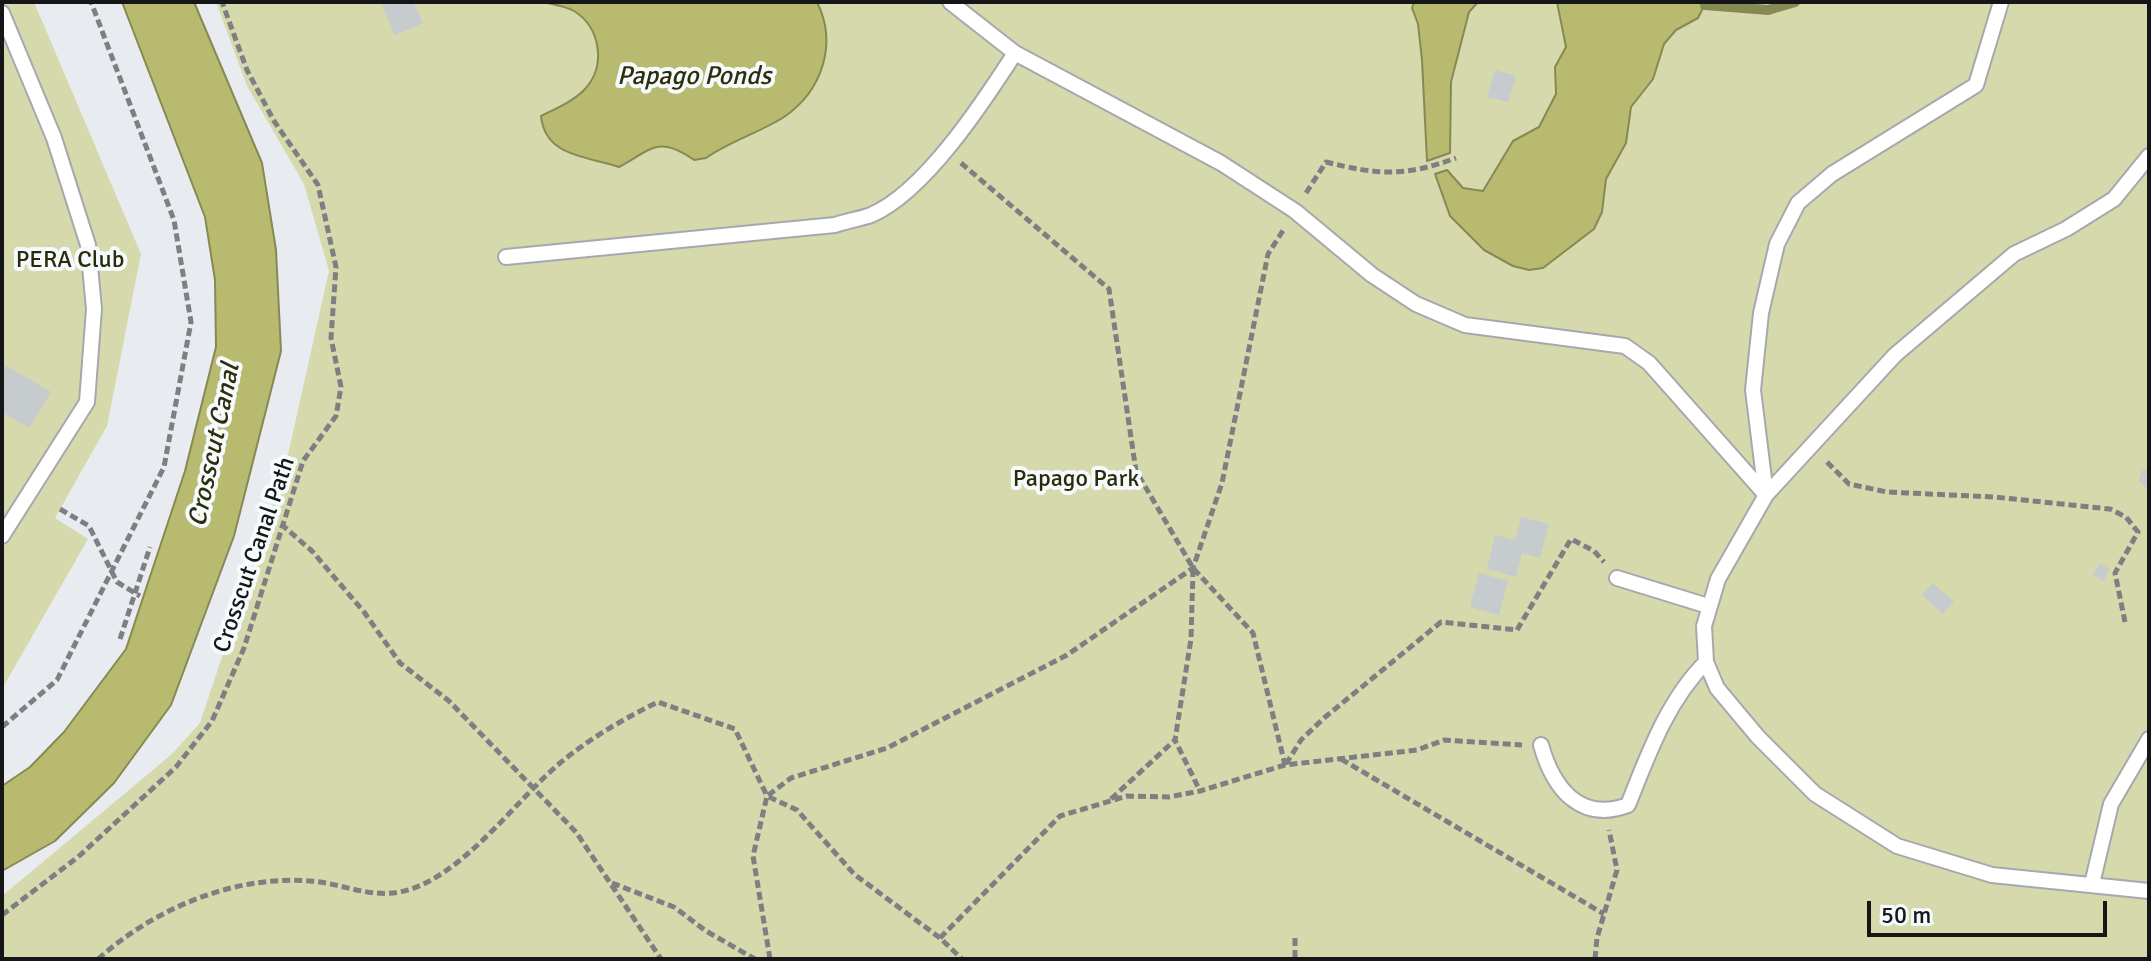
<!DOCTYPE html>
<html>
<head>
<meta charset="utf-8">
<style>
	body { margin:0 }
	#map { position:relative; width:2151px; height:961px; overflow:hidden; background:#e8ecf0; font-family:Signika,sans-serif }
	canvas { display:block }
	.frame { position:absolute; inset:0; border:4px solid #151617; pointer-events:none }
	.scale { position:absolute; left:1867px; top:901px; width:240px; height:36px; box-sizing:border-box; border:4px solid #151617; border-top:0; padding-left:10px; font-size:24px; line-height:28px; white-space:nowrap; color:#151617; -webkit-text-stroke:6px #f5fafd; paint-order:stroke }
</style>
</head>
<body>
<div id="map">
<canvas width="2151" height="961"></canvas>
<div class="frame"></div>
<div class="scale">50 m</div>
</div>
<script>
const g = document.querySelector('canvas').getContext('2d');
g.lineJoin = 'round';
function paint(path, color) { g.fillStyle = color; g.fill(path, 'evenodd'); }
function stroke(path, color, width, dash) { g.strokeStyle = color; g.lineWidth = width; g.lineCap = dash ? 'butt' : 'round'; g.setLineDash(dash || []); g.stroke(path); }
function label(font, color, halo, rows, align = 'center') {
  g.font = font + ' Signika,sans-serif'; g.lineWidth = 8; g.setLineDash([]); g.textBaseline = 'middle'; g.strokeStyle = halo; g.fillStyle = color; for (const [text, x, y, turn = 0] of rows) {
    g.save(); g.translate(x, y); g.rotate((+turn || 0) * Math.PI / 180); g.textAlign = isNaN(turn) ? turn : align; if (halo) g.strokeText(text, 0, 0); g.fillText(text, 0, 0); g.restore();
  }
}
paint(new Path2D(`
	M2,2H34L141,254L107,426L55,518L88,539L2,689Z
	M216,2H2149V959H2V896L172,754L200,723L285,468L329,271L304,184L247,86Z`), '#d6d9ab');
const water = new Path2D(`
	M122,2H194L262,163L276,250L281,351L234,536L171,705L114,783L55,841L2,871V786L30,767L64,732L126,649L185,471L216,347L215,280L205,217Z
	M543,2H817C838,44 822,91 784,117C759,133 730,141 706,158L694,160C657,134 650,151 619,167C587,156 545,157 541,116C555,109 574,101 585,89C606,66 601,28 574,11C566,6 552,4 543,2Z
	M1414,2H1478L1469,12L1451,82L1450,153L1427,161L1422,60L1418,24L1412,8Z
	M1557,2H1706L1698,18L1676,30L1664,44L1653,79L1631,107L1626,143L1606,179L1602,212L1594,229L1543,268L1529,270L1513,266L1484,250L1450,216L1435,174L1447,170L1463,188L1483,191L1513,141L1539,127L1556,94L1555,67L1566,47Z`);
paint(water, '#b8ba6f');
stroke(water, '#878955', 2);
stroke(new Path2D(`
	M1705,5L1768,10L1795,2`), '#878955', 10);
paint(new Path2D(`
	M413,2L423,23L395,35L381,3Z
	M1495,70L1516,76L1508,102L1487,97Z
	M2,363L51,392L29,428L2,412Z
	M2142,470H2149V490L2139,481Z
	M1521,517L1549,524L1540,558L1522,553L1516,577L1487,569L1495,535L1515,540Z
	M2100,563L2110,570L2103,581L2093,574Z
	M1479,573L1508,581L1499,615L1470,607Z
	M1933,583L1954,602L1943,614L1922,595Z`), '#c6cbce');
const service = new Path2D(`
	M950,2L1015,53L1221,163L1295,211L1372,275L1416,304L1465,325L1625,346L1649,363L1766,495
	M2,13L54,138L88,245L94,309L87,402L2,536
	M2149,156L2114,199L2066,229L2014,254L1895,355L1766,495L1718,579L1704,626L1706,662L1717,688L1758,737L1815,794L1897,846L1992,875L2149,891
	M506,257L835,225C846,221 860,219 871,215C925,192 984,101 1015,53
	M1766,495L1753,390L1761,313L1777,244L1798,203L1832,174L1976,85L2001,2
	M1617,578L1708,606
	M1541,745C1553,788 1580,823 1628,805C1648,755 1667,701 1706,662
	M2092,884L2111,804L2149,739`);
stroke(service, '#a5a9ac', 18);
stroke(new Path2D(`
	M961,163L1109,289L1136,471L1193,568L1253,633L1285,765
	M1306,193L1326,162C1379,175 1404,177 1456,158
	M1827,462L1849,484L1887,492L1994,497L2110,509L2126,517L2138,532L2115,573L2125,622
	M60,509L89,526L117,582L140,596
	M281,524L312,551L364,612L400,663L449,701L576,832L661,959
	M1193,569L1191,639L1175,740L1200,791
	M120,639L150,547
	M2,727L57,680L164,467L191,322L174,220L91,2
	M1341,759L1604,914
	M1286,764L1301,740L1324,718L1441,622L1517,630L1571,539L1594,551L1604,562
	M1111,799L1175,740
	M612,883L674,907L706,931L755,959
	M2,915L78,857L176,767L212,721L244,648L303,461L336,416L341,387L331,338L336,267L318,185L274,121L247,70L222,2
	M940,938L1060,816L1127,796L1169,797L1200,791L1285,765L1417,750L1444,740L1522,745
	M1295,938V959
	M98,959C154,909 233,875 310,881C341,883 368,898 400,892C460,880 514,802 560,763C589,739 623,719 658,702L735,729L767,796L791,778L887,748L1067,655L1193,568L1222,483L1268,254L1284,229
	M770,959L753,856L767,796L797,810L854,874L940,938L962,959
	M1595,959L1597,938L1617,870L1609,830`), '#7d7f82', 5, [8, 4]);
stroke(service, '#fff', 14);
label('24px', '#2b2b09', '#f5fafd', [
	["PERA Club",70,261],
	["Papago Park",1076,480]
]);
label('24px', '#151617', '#f5fafd', [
	["Crosscut Canal Path",255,555,-71]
]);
label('italic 26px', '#2e2e0c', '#f5fafd', [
	["Papago Ponds",694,77],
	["Crosscut Canal",215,445,-78]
]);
</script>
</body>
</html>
